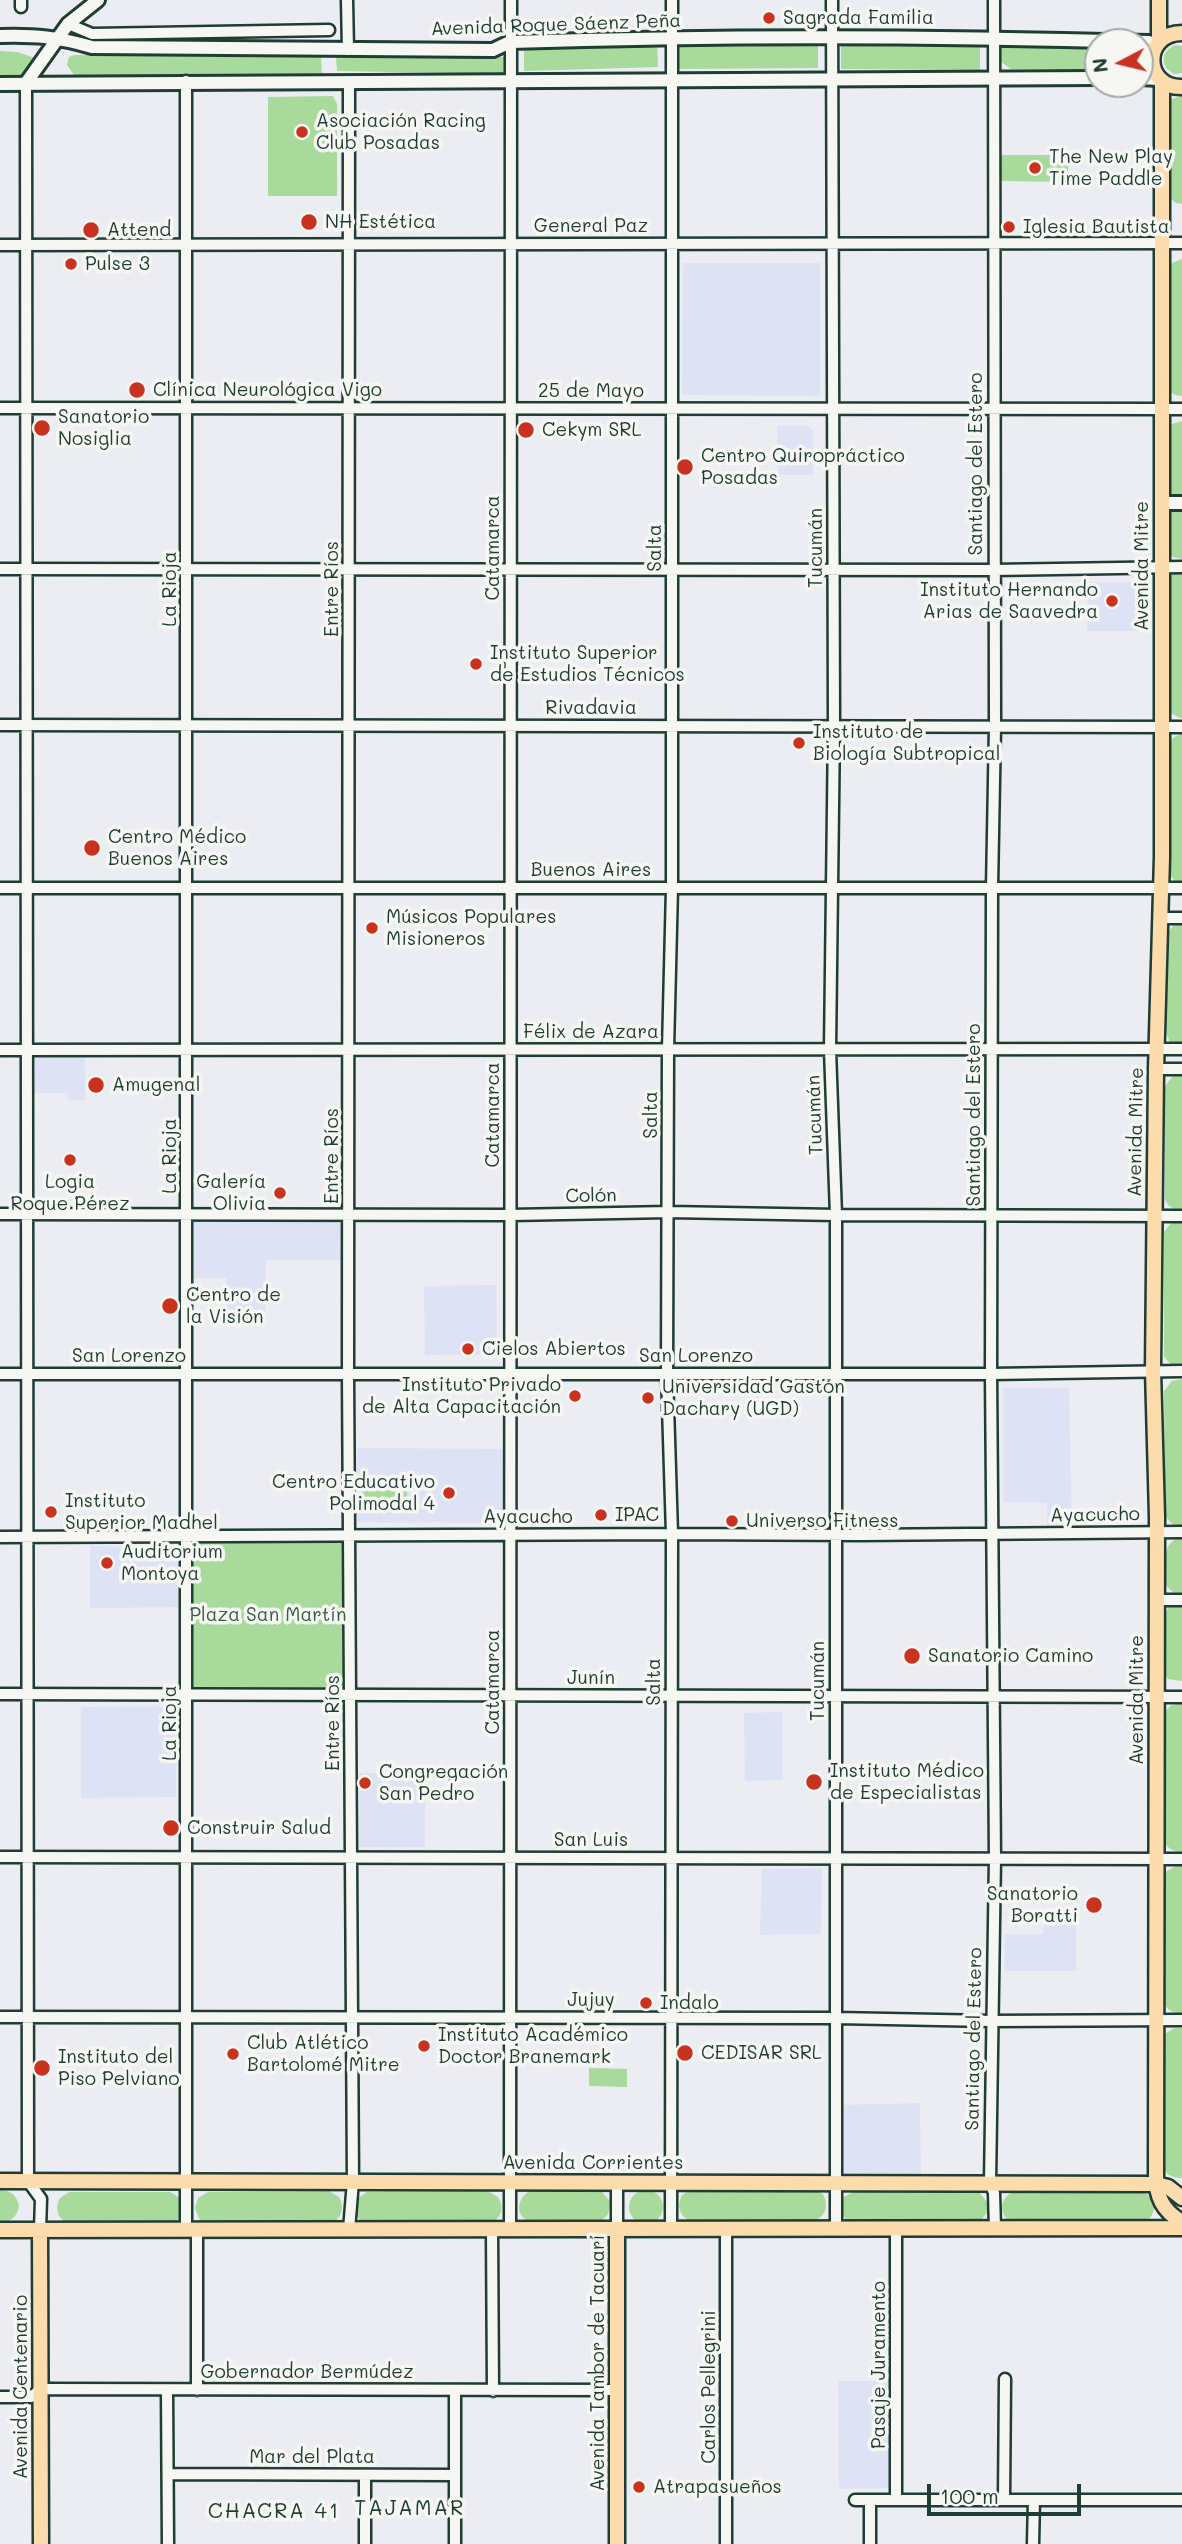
<!DOCTYPE html>
<html>
<head>
<meta charset="utf-8">
<style>
	body { margin:0 }
	#map { position:relative; width:1182px; height:2544px; overflow:hidden; background:#ebedf3; font-family:Mali,sans-serif }
	canvas { display:block }
	.north { position:absolute; left:1084px; top:28px; width:70px; height:70px; box-sizing:border-box; background:#f6f6f2; border:2px solid #a0aca6; border-radius:50%; rotate:263deg; font-size:19px; font-weight:700; line-height:28px; text-align:center; color:#1f3d34 }
	.north::after { content:''; display:block; margin:auto; width:24px; height:32px; background:#c8321e; clip-path:polygon(50% 0,100% 100%,50% 72%,0 100%) }
	.scale { position:absolute; left:927px; top:2484px; width:154px; height:32px; box-sizing:border-box; border:4px solid #1f3d34; border-top:0; padding-left:9px; font-size:21px; line-height:24px; white-space:nowrap; color:#1f3d34; -webkit-text-stroke:5px #f6f6f2; paint-order:stroke }
</style>
</head>
<body>
<div id="map">
<canvas width="1182" height="2544"></canvas>
<div class="north">N</div>
<div class="scale">100 m</div>
</div>
<script>
const g = document.querySelector('canvas').getContext('2d');
g.lineJoin = 'round';
function paint(path, color) { g.fillStyle = color; g.fill(path, 'evenodd'); }
function stroke(path, color, width, dash) { g.strokeStyle = color; g.lineWidth = width; g.lineCap = dash ? 'butt' : 'round'; g.setLineDash(dash || []); g.stroke(path); }
function label(font, color, halo, rows, align = 'center') {
  g.font = font + ' Mali,sans-serif'; g.lineWidth = 7; g.setLineDash([]); g.textBaseline = 'middle'; g.strokeStyle = halo; g.fillStyle = color; for (const [text, x, y, turn = 0] of rows) {
    g.save(); g.translate(x, y); g.rotate((+turn || 0) * Math.PI / 180); g.textAlign = isNaN(turn) ? turn : align; if (halo) g.strokeText(text, 0, 0); g.fillText(text, 0, 0); g.restore();
  }
}
paint(new Path2D(`
	M683,263H820V396L682,395Z
	M806,425L813,431V475H778L777,426Z
	M1088,582H1129L1136,589L1137,631H1087Z
	M34,1055H85V1100H68L67,1093H34Z
	M193,1214H344V1260H266L265,1313H226V1278H193Z
	M496,1285L497,1354L425,1355L424,1286Z
	M1003,1388H1069L1072,1525H1047V1503L1003,1502Z
	M357,1448L503,1449V1523L357,1522Z
	M90,1546L182,1547V1607L90,1608Z
	M175,1706L176,1797L81,1798V1707Z
	M782,1712L783,1780L745,1781L744,1713Z
	M359,1773H425V1847H359Z
	M822,1868L821,1934L760,1935L762,1869Z
	M1044,1923H1076V1971H1005V1934H1043Z
	M920,2103L921,2177L840,2178L838,2105Z
	M890,2381L891,2488L839,2489L838,2381Z`), '#dee2f5');
paint(new Path2D(`
	M657,42L658,67L524,71V46Z
	M841,42L980,43V70L841,69Z
	M1011,42L1098,43V70L1011,69L1000,61L1001,45Z
	M818,44V68L678,69V45Z
	M1175,45L1182,46V73L1174,74L1166,68C1161,58 1164,50 1175,45Z
	M0,51L17,52L38,59L25,79H0Z
	M321,54L322,77L74,75L67,65L69,57L74,55Z
	M336,57H504V74L337,71Z
	M1182,95V204L1176,203L1167,196L1168,101Z
	M333,96L337,104V196H268V97Z
	M1001,155H1068V182L1001,181Z
	M1182,259V396C1174,396 1170,392 1166,385L1169,267L1172,263Z
	M1182,421V498L1174,496L1167,488L1168,428L1172,424Z
	M1182,509V559L1173,557L1168,553L1167,515L1172,511Z
	M1182,570V718H1180L1169,712L1168,577Z
	M1182,734V883L1175,881L1166,871V747L1174,737Z
	M1182,923V1047L1171,1045L1165,1030V936L1173,926Z
	M1182,1074V1212H1180L1169,1206L1165,1200V1086L1173,1076Z
	M1182,1220V1368C1173,1368 1169,1363 1164,1356V1232L1172,1222Z
	M1182,1379V1527C1174,1527 1169,1522 1165,1515L1164,1391L1172,1381Z
	M407,1485V1510L363,1511V1486Z
	M190,1537L348,1538L347,1693L189,1692Z
	M1182,1537V1595C1174,1594 1169,1590 1165,1583C1165,1565 1160,1542 1182,1537Z
	M1177,1603H1182V1681L1168,1679L1163,1672V1615L1171,1605Z
	M1176,1704H1182V1852C1173,1852 1167,1848 1163,1840L1162,1716L1170,1706Z
	M1176,1866H1182V2014C1173,2014 1167,2009 1162,2002V1878L1165,1872Z
	M1174,2028H1182V2178C1170,2178 1164,2173 1161,2162L1162,2041L1165,2034Z
	M589,2068L627,2069V2087L589,2086Z
	M692,2189H813L823,2194C829,2206 826,2217 813,2221L692,2222C680,2217 676,2207 682,2195Z
	M0,2190C11,2190 17,2196 19,2206C17,2217 11,2222 0,2222Z
	M532,2190H597L602,2192L609,2200C611,2211 608,2219 597,2222C583,2222 538,2226 528,2221C513,2213 519,2195 532,2190Z
	M629 2207a17 17 0 1 1 34 0a17 17 0 1 1-34 0Z
	M329,2191L339,2197C345,2208 342,2219 329,2224H208L199,2219L195,2208L198,2198L208,2192Z
	M488,2191L498,2197C505,2208 501,2219 489,2224H368C355,2220 352,2209 358,2198L367,2192Z
	M974,2191L980,2193L987,2202V2213L980,2221L849,2222C840,2215 839,2207 844,2197L853,2192Z
	M1015,2191H1141L1151,2197L1155,2207L1151,2217L1147,2221L1010,2222C998,2212 1000,2197 1015,2191Z
	M69,2192H170C187,2199 187,2217 171,2224H70C58,2220 54,2209 60,2198Z`), '#a7da9b');
const street = new Path2D(`
	M21,0V7
	M347,0L348,50
	M832,0L834,726L830,1050L836,1215V2229
	M994,0L995,726L992,888L991,1374L995,1858L990,2183L994,2193L995,2229
	M68,24L92,34L329,30
	M26,83L28,2181L41,2199L40,2230
	M0,245L1182,243
	M0,408L1182,409
	M0,569L993,570L1182,567
	M0,725L1182,727
	M0,888H1182
	M1161,918H1182
	M0,1050L1182,1049
	M1156,1069H1182
	M0,1214L511,1215L669,1212L836,1215L1182,1216
	M0,1374H991L1182,1371
	M0,1537L672,1534L861,1535L1182,1532
	M1157,1600H1182
	M0,1694C394,1694 788,1694 1182,1697
	M0,1857L1182,1859
	M0,2017L836,2018L991,2021L1182,2020
	M617,2229V2182
	M671,2229L672,1534L667,1374L668,1049L672,888V0
	M726,2229V2544
	M186,2230V81
	M197,2230V2390
	M349,2230L353,2181L348,1373L349,82
	M492,2230L493,2391
	M510,2230L511,0
	M167,2390L168,2544
	M455,2390V2544
	M0,2397H31L41,2389L617,2390
	M168,2474L455,2475
	M855,2500H1182
	M870,2500V2544
	M896,2500V2229
	M1004,2500L1005,2379
	M365,2544V2475
	M1033,2544L1034,2500`);
const secondary = new Path2D(`
	M0,36C36,35 57,37 92,47L493,50L510,42C723,35 936,36 1149,42L1157,45
	M1140,78L1159,79
	M26,83L68,24L98,0
	M0,84L1098,78
	M1162,503H1182`);
const primary = new Path2D(`
	M1182,33C1142,33 1143,88 1182,87
	M1159,41V0
	M1162,81V857L1156,1069L1153,1370L1157,1517L1156,2175C1156,2197 1163,2211 1182,2222
	M0,2181L1156,2184L1168,2187L1182,2198
	M617,2229V2544
	M0,2230L1182,2228
	M40,2230L41,2544`);
stroke(street, '#1f3d34', 15);
stroke(secondary, '#1f3d34', 18);
stroke(primary, '#1f3d34', 19);
stroke(street, '#f6f6f2', 10);
stroke(secondary, '#f6f6f2', 12);
stroke(primary, '#fcdcac', 14);
for (const [x, y, r, color] of [
	[769,18,7,"#c8321e"],
	[302,132,7,"#c8321e"],
	[1035,168,7,"#c8321e"],
	[309,222,9,"#c8321e"],
	[1009,227,7,"#c8321e"],
	[91,230,9,"#c8321e"],
	[71,264,7,"#c8321e"],
	[137,390,9,"#c8321e"],
	[42,428,9,"#c8321e"],
	[526,430,9,"#c8321e"],
	[685,467,9,"#c8321e"],
	[1112,601,7,"#c8321e"],
	[476,664,7,"#c8321e"],
	[799,743,7,"#c8321e"],
	[92,848,9,"#c8321e"],
	[372,928,7,"#c8321e"],
	[96,1085,9,"#c8321e"],
	[70,1160,7,"#c8321e"],
	[280,1193,7,"#c8321e"],
	[170,1306,9,"#c8321e"],
	[468,1349,7,"#c8321e"],
	[575,1396,7,"#c8321e"],
	[648,1398,7,"#c8321e"],
	[449,1493,7,"#c8321e"],
	[51,1512,7,"#c8321e"],
	[601,1515,7,"#c8321e"],
	[732,1521,7,"#c8321e"],
	[107,1563,7,"#c8321e"],
	[912,1656,9,"#c8321e"],
	[814,1782,9,"#c8321e"],
	[365,1783,7,"#c8321e"],
	[171,1828,9,"#c8321e"],
	[1094,1905,9,"#c8321e"],
	[646,2003,7,"#c8321e"],
	[424,2046,7,"#c8321e"],
	[685,2053,9,"#c8321e"],
	[233,2054,7,"#c8321e"],
	[42,2068,9,"#c8321e"],
	[639,2487,7,"#c8321e"]
]) { const dot = new Path2D(); dot.arc(x, y, r, 0, 2 * Math.PI); g.fillStyle = color; g.fill(dot); stroke(dot, '#f6f6f2', 2.5); }
label('19px', '#1f3d34', '#f6f6f2', [
	["Sagrada Familia",783,18],
	["Asociación Racing",316,121],
	["Club Posadas",316,143],
	["The New Play",1049,157],
	["Time Paddle",1049,179],
	["NH Estética",325,222],
	["Iglesia Bautista",1023,227],
	["Attend",107,230],
	["Pulse 3",85,264],
	["Clínica Neurológica Vigo",153,390],
	["Sanatorio",58,417],
	["Nosiglia",58,439],
	["Cekym SRL",542,430],
	["Centro Quiropráctico",701,456],
	["Posadas",701,478],
	["Instituto Hernando",1098,590,"right"],
	["Arias de Saavedra",1098,612,"right"],
	["Instituto Superior",490,653],
	["de Estudios Técnicos",490,675],
	["Instituto de",813,732],
	["Biología Subtropical",813,754],
	["Centro Médico",108,837],
	["Buenos Aires",108,859],
	["Músicos Populares",386,917],
	["Misioneros",386,939],
	["Amugenal",112,1085],
	["Logia",70,1182,"center"],
	["Roque Pérez",70,1204,"center"],
	["Galería",266,1182,"right"],
	["Olivia",266,1204,"right"],
	["Centro de",186,1295],
	["la Visión",186,1317],
	["Cielos Abiertos",482,1349],
	["Instituto Privado",561,1385,"right"],
	["de Alta Capacitación",561,1407,"right"],
	["Universidad Gastón",662,1387],
	["Dachary (UGD)",662,1409],
	["Centro Educativo",435,1482,"right"],
	["Polimodal 4",435,1504,"right"],
	["Instituto",65,1501],
	["Superior Madhel",65,1523],
	["IPAC",615,1515],
	["Universo Fitness",746,1521],
	["Auditorium",121,1552],
	["Montoya",121,1574],
	["Sanatorio Camino",928,1656],
	["Instituto Médico",830,1771],
	["de Especialistas",830,1793],
	["Congregación",379,1772],
	["San Pedro",379,1794],
	["Construir Salud",187,1828],
	["Sanatorio",1078,1894,"right"],
	["Boratti",1078,1916,"right"],
	["Indalo",660,2003],
	["Instituto Académico",438,2035],
	["Doctor Branemark",438,2057],
	["Club Atlético",247,2043],
	["Bartolomé Mitre",247,2065],
	["CEDISAR SRL",701,2053],
	["Instituto del",58,2057],
	["Piso Pelviano",58,2079],
	["Atrapasueños",653,2487]
], 'left');
label('19px', '#1f3d34', '#f6f6f2', [
	["Avenida Roque Sáenz Peña",556,25,-2],
	["General Paz",591,226],
	["25 de Mayo",591,391],
	["Santiago del Estero",976,464,-90],
	["Catamarca",493,548,-90],
	["Salta",655,548,-90],
	["Tucumán",816,548,-90],
	["Avenida Mitre",1142,566,-90],
	["La Rioja",170,589,-90],
	["Entre Ríos",332,589,-90],
	["Rivadavia",591,708],
	["Buenos Aires",591,870],
	["Félix de Azara",591,1032],
	["Catamarca",493,1115,-90],
	["Salta",651,1115,-90],
	["Tucumán",815,1115,-92],
	["Santiago del Estero",974,1115,-90],
	["Avenida Mitre",1136,1132,-89],
	["La Rioja",170,1156,-90],
	["Entre Ríos",332,1156,-90],
	["Colón",591,1196,-1],
	["San Lorenzo",129,1356],
	["San Lorenzo",696,1356],
	["Ayacucho",1095,1515,-1],
	["Ayacucho",528,1517],
	["Junín",591,1678],
	["Tucumán",818,1681,-90],
	["Catamarca",493,1682,-90],
	["Salta",654,1682,-90],
	["Avenida Mitre",1137,1700,-90],
	["La Rioja",170,1723,-90],
	["Entre Ríos",333,1723,-90],
	["San Luis",591,1840],
	["Jujuy",591,2000],
	["Santiago del Estero",974,2039,-89],
	["Avenida Corrientes",593,2163],
	["Avenida Tambor de Tacuarí",598,2363,-90],
	["Pasaje Juramento",879,2365,-90],
	["Gobernador Bermúdez",307,2372],
	["Avenida Centenario",21,2387,-90],
	["Carlos Pellegrini",709,2387,-90],
	["Mar del Plata",312,2457]
]);
label('19px', '#3a5c49', '#f6f6f2', [
	["Plaza San Martín",268,1615]
]);
g.letterSpacing = '2px';
label('21px', '#1f3d34', '#f6f6f2', [
	["TAJAMAR",410,2509],
	["CHACRA 41",274,2512]
]);
g.letterSpacing = '0px';
</script>
</body>
</html>
